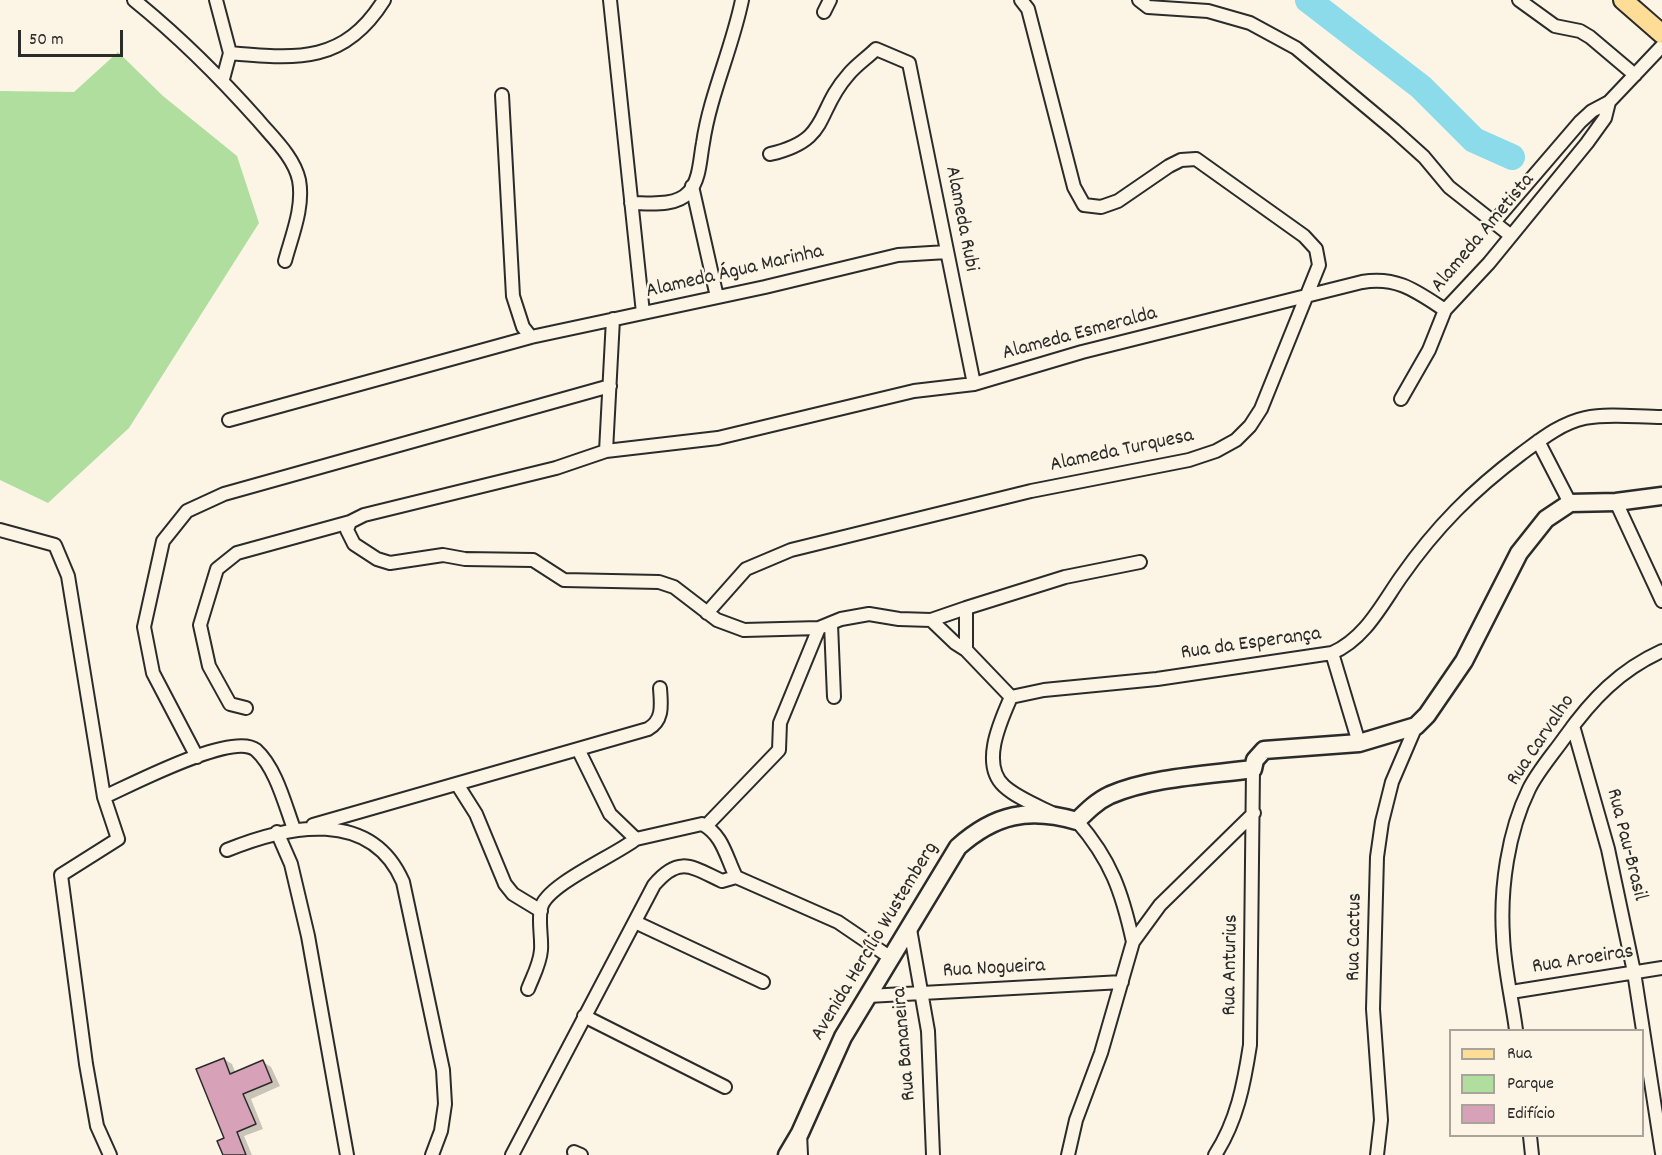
<!DOCTYPE html>
<html>
<head>
<meta charset="utf-8">
<style>
	body { margin:0 }
	#map { position:relative; width:1662px; height:1155px; overflow:hidden; background:#fcf5e5; font-family:Dekko,sans-serif }
	canvas { display:block }
	.legend { position:absolute; left:1449px; top:1029px; width:195px; height:108px; box-sizing:border-box; background:#fcf5e5; border:2px solid #a8a49b; margin:0; padding:8px 10px; list-style:none; font-size:18px; color:#2b2b2b }
	.legend li { display:flex; align-items:center; gap:12px; height:30px }
	.legend b { width:30px; border:2px solid #a8a49b }
	.scale { position:absolute; left:18px; top:30px; width:105px; height:27px; box-sizing:border-box; border:3px solid #2b2b2b; border-top:0; padding-left:8px; font-size:18px; line-height:21px; white-space:nowrap; color:#2b2b2b; -webkit-text-stroke:4px #fcf5e5; paint-order:stroke }
</style>
</head>
<body>
<div id="map">
<canvas width="1662" height="1155"></canvas>
<ul class="legend">
<li><b style="height:8px;background:#fedd96"></b>Rua</li>
<li><b style="height:16px;background:#afde9e"></b>Parque</li>
<li><b style="height:16px;background:#d7a1b7"></b>Edifício</li>
</ul>
<div class="scale">50 m</div>
</div>
<script>
const g = document.querySelector('canvas').getContext('2d');
g.lineJoin = 'round';
function paint(path, color) { g.fillStyle = color; g.fill(path, 'evenodd'); }
function stroke(path, color, width, dash) { g.strokeStyle = color; g.lineWidth = width; g.lineCap = dash ? 'butt' : 'round'; g.setLineDash(dash || []); g.stroke(path); }
function label(font, color, halo, rows, align = 'center') {
  g.font = font + ' Dekko,sans-serif'; g.lineWidth = 5; g.setLineDash([]); g.textBaseline = 'middle'; g.strokeStyle = halo; g.fillStyle = color; for (const [text, x, y, turn = 0] of rows) {
    g.save(); g.translate(x, y); g.rotate((+turn || 0) * Math.PI / 180); g.textAlign = isNaN(turn) ? turn : align; if (halo) g.strokeText(text, 0, 0); g.fillText(text, 0, 0); g.restore();
  }
}
paint(new Path2D(`
	M118,52L163,96L237,156L259,223L129,428L48,503L0,480V91L74,92Z`), '#afde9e');
paint(new Path2D(`
	M224,1059L232,1064L236,1074L263,1062L271,1067L280,1086L251,1099L263,1129L244,1136L252,1155H224Z`), '#0003');
stroke(new Path2D(`
	M1308,0L1421,87L1474,140L1512,157`), '#8cdbea', 26);
const building = new Path2D(`
	M224,1058L230,1074L263,1060L272,1082L243,1094L256,1124L237,1132L246,1155H223L217,1141L224,1138L196,1069Z`);
paint(building, '#d7a1b7');
stroke(building, '#2b2b2b', 1.5);
const street = new Path2D(`
	M134,0C181,38 218,75 258,120C273,138 294,157 299,180C304,207 292,235 285,261
	M216,0L230,53L223,79
	M610,0L643,313
	M1139,0L1148,7L1208,11L1250,23L1296,48L1394,130L1424,157L1449,187L1510,235
	M1519,0L1555,26L1580,31L1590,37L1635,75
	M824,12L830,0
	M230,53C297,59 344,64 384,0
	M502,95L513,296L523,327L531,337
	M770,154C831,140 815,112 848,75C856,65 867,58 876,49L909,63L974,384
	M692,186L717,297
	M631,203C649,203 676,207 689,192C700,180 700,158 703,143C710,95 732,49 742,0
	M1495,221L1580,122L1592,111L1609,102
	M1401,399L1429,350L1445,310L1489,263L1587,143L1605,118L1609,102L1662,46
	M229,420L531,337L765,287L898,255L947,252
	M1538,441L1570,503
	M606,451L613,319
	M1616,502L1662,601
	M0,530L55,545L68,576L104,797L118,839L61,875L86,1064L97,1126L110,1155
	M966,608L931,620L899,619L869,614L841,619L819,628L744,630L717,620L674,587L659,582L564,580L533,560L465,559L443,555L390,563L377,559L354,544L347,530L350,522L364,515L556,468L606,451L718,438L914,391L974,384L1082,352L1362,282C1397,276 1416,291 1445,310
	M707,613L746,569L791,550L1031,491L1189,460L1216,451L1236,440L1250,426L1261,409L1319,265L1316,249L1304,236L1196,159L1181,160L1169,166L1118,201L1101,207L1084,205L1074,187L1028,9L1021,0
	M931,620L955,643L966,650
	M831,624L834,697
	M1332,653L1359,743
	M1011,697L966,650V608L1065,577L1140,562
	M246,708L230,704L209,666L200,625L217,569L237,553L350,522
	M1573,726L1608,849L1634,972L1662,1153
	M579,751L610,814L636,839L702,824C723,835 726,857 736,877L838,922L891,958
	M197,757L153,673L144,627L163,541L187,511L224,494L610,386
	M457,784L476,814L505,884L513,894L541,911
	M104,797C131,785 233,731 256,750C276,768 285,805 294,829
	M1054,814C1038,806 1017,798 1004,786C980,764 1001,720 1011,697L1044,690L1157,679L1332,653C1365,639 1382,604 1401,577C1436,527 1473,490 1521,454C1540,440 1561,423 1585,418C1609,413 1637,417 1662,417
	M1077,821C1111,860 1122,892 1133,942
	M313,825L648,729C664,720 661,704 660,688
	M706,826L779,750L780,723L819,628
	M277,832L291,864L308,936L347,1155
	M227,850C288,825 371,808 403,882L443,1070L445,1104L441,1131L432,1155
	M635,922L763,982
	M910,929L928,1031L933,1155
	M528,989C533,976 540,964 541,950C542,937 538,921 541,908C546,885 614,856 636,839
	M1511,992L1662,968
	M868,996L1122,982
	M584,1016L725,1087
	M1516,1030C1512,999 1504,967 1503,936C1500,888 1508,832 1529,789C1538,771 1553,754 1565,737C1592,699 1620,670 1662,651
	M800,1133L801,1155
	M1530,1136L1532,1155
	M574,1152L581,1155
	M512,1155L654,885C679,855 692,867 722,881L736,877
	M1068,1155L1076,1120L1101,1053L1133,942L1160,905L1254,813
	M1215,1155C1237,1121 1244,1084 1250,1045L1253,769
	M1377,1155L1381,1120L1373,1009L1377,857L1382,822L1392,782L1416,726`);
const secondary = new Path2D(`
	M787,1155L800,1133L843,1037L958,847C995,814 1029,807 1077,821C1087,811 1097,801 1110,795C1152,777 1208,775 1253,769L1255,760L1264,750L1359,743L1416,726L1427,715L1464,661L1519,553L1546,519L1570,503L1616,502L1662,496`);
const primary = new Path2D(`
	M1623,0L1662,34`);
stroke(street, '#2b2b2b', 16);
stroke(secondary, '#2b2b2b', 21);
stroke(primary, '#2b2b2b', 22);
stroke(street, '#fcf5e5', 12);
stroke(secondary, '#fcf5e5', 16);
stroke(primary, '#fedd96', 18);
label('21px', '#2b2b2b', '#fcf5e5', [
	["Alameda Rubi",960,219,79],
	["Alameda Ametista",1484,234,-50],
	["Alameda Água Marinha",735,273,-13],
	["Alameda Esmeralda",1080,335,-15],
	["Alameda Turquesa",1122,452,-12],
	["Rua da Esperança",1251,645,-8],
	["Rua Carvalho",1542,741,-56],
	["Rua Pau-Brasil",1625,845,76],
	["Rua Cactus",1356,937,-89],
	["Avenida Hercílio Wustemberg",876,942,-59],
	["Rua Aroeiras",1583,961,-9],
	["Rua Anturius",1232,965,-89],
	["Rua Nogueira",994,970,-3],
	["Rua Bananeira",906,1044,-95]
]);
</script>
</body>
</html>
